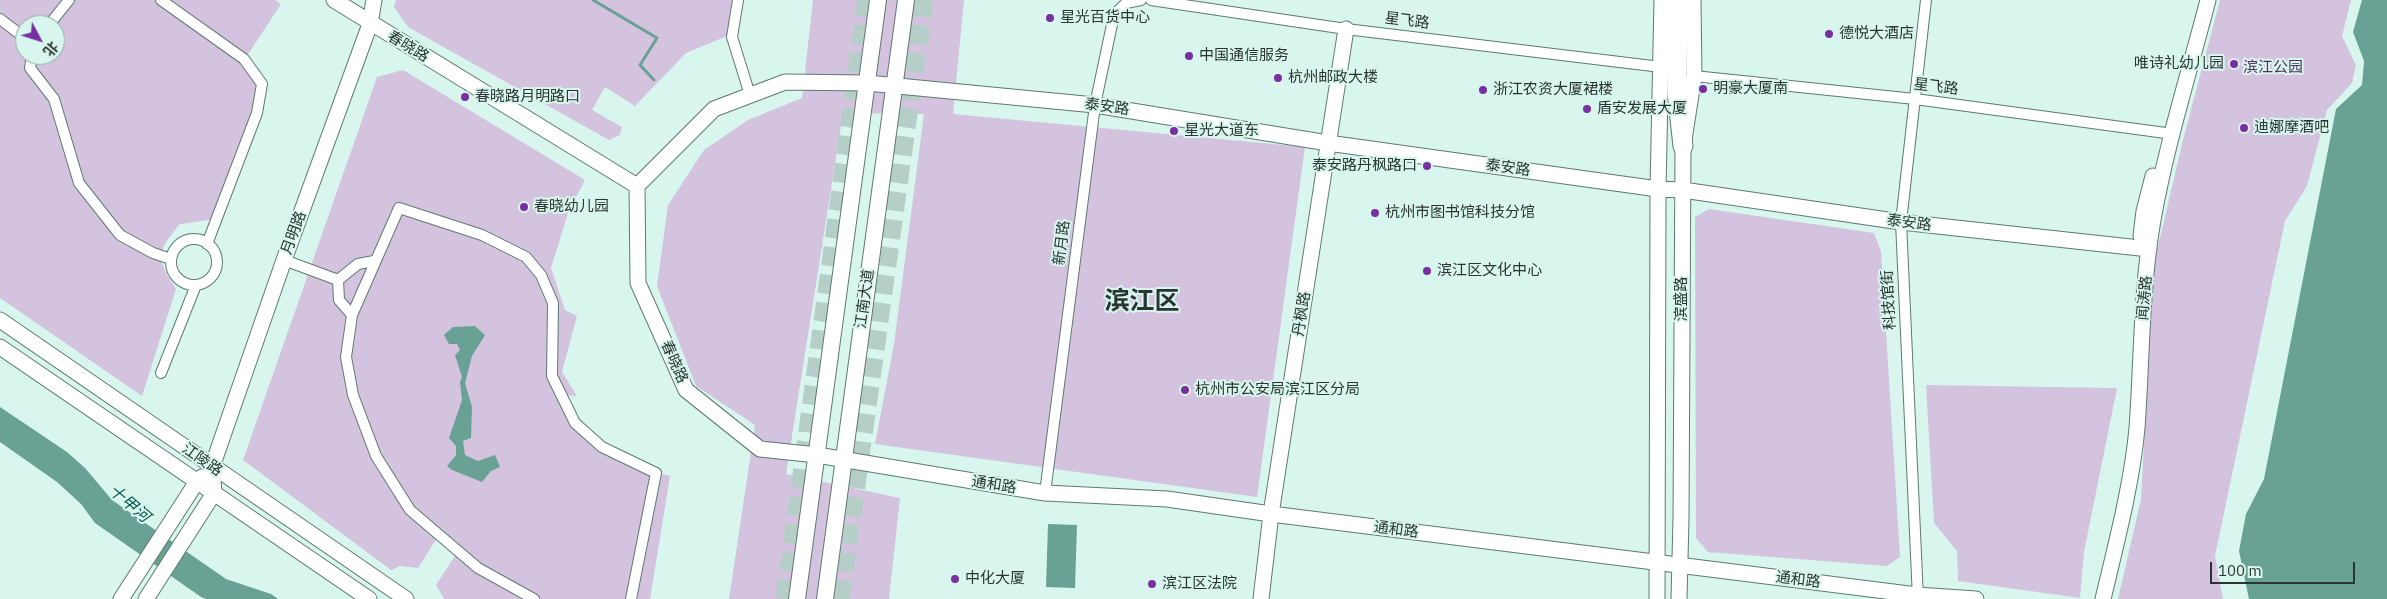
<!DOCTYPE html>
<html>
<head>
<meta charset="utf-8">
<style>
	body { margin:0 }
	#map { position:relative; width:2387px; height:599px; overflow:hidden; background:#d8f6ee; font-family:"IBM Plex Sans","Noto Sans SC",sans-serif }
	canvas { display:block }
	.north { position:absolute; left:15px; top:15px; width:50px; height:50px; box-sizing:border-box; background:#d8f6ee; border:1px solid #92a9a3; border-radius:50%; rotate:130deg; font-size:14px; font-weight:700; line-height:20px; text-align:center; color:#2a3532 }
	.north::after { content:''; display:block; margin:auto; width:18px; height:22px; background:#782fa2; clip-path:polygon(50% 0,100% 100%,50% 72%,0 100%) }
	.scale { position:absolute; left:2210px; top:562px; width:145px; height:22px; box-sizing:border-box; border:2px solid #2a3532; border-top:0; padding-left:6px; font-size:15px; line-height:18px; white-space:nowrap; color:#2a3532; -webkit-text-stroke:4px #d8f6ee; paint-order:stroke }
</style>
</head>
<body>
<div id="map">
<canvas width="2387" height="599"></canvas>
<div class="north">北</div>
<div class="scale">100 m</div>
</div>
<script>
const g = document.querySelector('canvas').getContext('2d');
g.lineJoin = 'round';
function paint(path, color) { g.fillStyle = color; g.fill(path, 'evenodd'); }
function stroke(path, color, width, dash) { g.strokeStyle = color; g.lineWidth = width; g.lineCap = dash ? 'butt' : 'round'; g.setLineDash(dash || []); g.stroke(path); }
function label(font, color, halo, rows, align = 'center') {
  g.font = font + ' "IBM Plex Sans","Noto Sans SC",sans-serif'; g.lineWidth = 4; g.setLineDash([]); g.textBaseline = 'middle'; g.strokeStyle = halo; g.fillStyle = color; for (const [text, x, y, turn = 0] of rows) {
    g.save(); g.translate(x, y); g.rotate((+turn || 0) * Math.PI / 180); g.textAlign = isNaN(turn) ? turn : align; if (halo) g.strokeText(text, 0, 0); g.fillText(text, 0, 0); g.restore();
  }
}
paint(new Path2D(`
	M0,0H275L281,4L245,59L262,84L217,219L180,224C155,254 156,257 176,289L142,396L0,298ZM25,25H55V55H25Z
	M396,0H733L727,36L686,53L635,106L605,87L592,110L622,127L620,135L609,140L408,27L394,7Z
	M813,0H964L953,114L1305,147L1257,497L875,444L894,344L924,114L843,113L786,474L900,498L889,599H729L755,425L696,386L657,286L668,205L704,150L748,120L802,98Z
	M2220,0H2351L2342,36L2356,65L2352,83L2327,110L2307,186L2285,221L2215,556L2223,599H2118L2141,499L2154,263L2183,140Z
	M403,70L585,180L569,210L551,268L565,310L577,316L562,372L577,396L562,395C566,404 569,416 575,423C594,447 641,469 670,476L650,599H444L436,585L458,551L439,535L418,568L400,566L391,570L243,460L377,77Z
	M1709,209L1874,233L1881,251L1900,557L1887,566L1708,552L1696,538L1695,217Z
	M1926,385L2117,388L2084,552L2080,598L1958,581L1957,551L1934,523Z`), '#d3c3df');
paint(new Path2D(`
	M2362,0H2387V599H2249L2239,551L2246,514L2264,479L2336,109L2362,85L2364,61L2353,32Z
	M475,326L485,335L472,356L465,383L472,407L471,438L463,441L465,455L478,461L495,455L500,467L491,471L482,482L452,470L447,466L456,455V446L449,438L462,400L460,382L462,377L455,355L460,350L457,344H449L444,335L453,327Z
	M0,407L67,452L85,468L112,500L226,579L271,594L278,599H206L201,597L95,523L81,504L57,482L0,442Z
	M1048,524L1077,525L1075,588L1046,587Z`), '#69a194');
stroke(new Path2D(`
	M593,0L657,38L640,65L654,80`), '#69a194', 3);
stroke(new Path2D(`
	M785,599L867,0
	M840,599L924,0`), '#b5cfc8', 19, [19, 9]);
const street = new Path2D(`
	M161,0L244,59L262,84L257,113L207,244
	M738,0L732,37L750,95
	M1151,0L1346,29L1661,67
	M0,19L25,38
	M49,25L69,0
	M32,55L30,68L54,99L79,183L120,235L153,253L171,259
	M1694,76L1915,99L2173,134
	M171 262a23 23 0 1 1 46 0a23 23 0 1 1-46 0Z
	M284,260L338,280
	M352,315L339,300L338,280L358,264L374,261
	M161,373L196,285
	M1045,493L1095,105L1114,15L1126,3L1141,0
	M534,599L478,568L410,510L376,456L353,395L346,357L352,315L399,208L482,235L526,257L541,275L553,303L552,376L575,423L602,447L656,473L631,599
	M1918,599L1901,222L1926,0`);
const secondary = new Path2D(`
	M334,0L637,186
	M2141,236L2144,211L2153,176
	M0,320L406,599
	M0,347L369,599
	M121,599L196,483L202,477
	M146,599L214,493L212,467L284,260L370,24L374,0
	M1261,599L1271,514L1346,29
	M1657,599L1658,189L1662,0
	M1679,599L1681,518L1683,146L1694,76L1693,0
	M1976,599L1917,595L1271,514L1167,499L1045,493L817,455L760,449L686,390L638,283L637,186L714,109L785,82L867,83L1095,105L1328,143L1658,189L1683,190L1901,222L2149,249
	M2103,599C2116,544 2132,484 2137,428C2142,359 2141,289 2153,220C2166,146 2189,73 2208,0`);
const primary = new Path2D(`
	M797,599L878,0
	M825,599L906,0`);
const highway = new Path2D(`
	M1677,0V92L1683,146`);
stroke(street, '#5e7972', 12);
stroke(secondary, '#5e7972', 17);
stroke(primary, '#5e7972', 18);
stroke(highway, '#5e7972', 21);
stroke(street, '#fff', 10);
stroke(secondary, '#fff', 15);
stroke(primary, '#fff', 16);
stroke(highway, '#fff', 19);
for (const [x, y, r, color] of [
	[1050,18,5,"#782fa2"],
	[1829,34,5,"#782fa2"],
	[1189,56,5,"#782fa2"],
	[2234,64,5,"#782fa2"],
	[1278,78,5,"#782fa2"],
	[1703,89,5,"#782fa2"],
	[1483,90,5,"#782fa2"],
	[465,97,5,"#782fa2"],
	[1587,109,5,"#782fa2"],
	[2244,128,5,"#782fa2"],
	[1174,131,5,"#782fa2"],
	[1427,166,5,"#782fa2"],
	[524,207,5,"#782fa2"],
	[1375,213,5,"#782fa2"],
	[1427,271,5,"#782fa2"],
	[1185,390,5,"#782fa2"],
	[955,579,5,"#782fa2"],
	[1152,584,5,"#782fa2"]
]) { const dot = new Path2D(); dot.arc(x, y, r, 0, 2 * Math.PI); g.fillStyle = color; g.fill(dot); stroke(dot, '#d8f6ee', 2); }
label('15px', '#2a3532', '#d8f6ee', [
	["星光百货中心",1060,18],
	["德悦大酒店",1839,34],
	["中国通信服务",1199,56],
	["唯诗礼幼儿园",2224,64,"right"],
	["杭州邮政大楼",1288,78],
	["明豪大厦南",1713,89],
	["浙江农资大厦裙楼",1493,90],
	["春晓路月明路口",475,97],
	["盾安发展大厦",1597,109],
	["迪娜摩酒吧",2254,128],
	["星光大道东",1184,131],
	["泰安路丹枫路口",1417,166,"right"],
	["春晓幼儿园",534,207],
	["杭州市图书馆科技分馆",1385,213],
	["滨江区文化中心",1437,271],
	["杭州市公安局滨江区分局",1195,390],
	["中化大厦",965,579],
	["滨江区法院",1162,584]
], 'left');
label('15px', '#2a3532', '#d8f6ee', [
	["星飞路",1407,21,7],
	["春晓路",408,47,31],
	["星飞路",1936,87,7],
	["泰安路",1107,107,8],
	["泰安路",1508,168,8],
	["泰安路",1909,223,7],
	["月明路",294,233,-70],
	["新月路",1062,243,-83],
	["闻涛路",2145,298,-85],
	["江南大道",865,299,-82],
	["滨盛路",1682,299,-90],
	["科技馆街",1889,300,-93],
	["丹枫路",1302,314,-81],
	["春晓路",674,362,66],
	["江陵路",202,460,35],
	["通和路",994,485,9],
	["通和路",1396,530,7],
	["通和路",1798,580,7]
]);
label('15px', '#4e2f62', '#d8f6ee', [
	["滨江公园",2273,68]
]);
label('italic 16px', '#07584c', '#d8f6ee', [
	["十甲河",129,504,40]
]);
label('bold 25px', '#2a3532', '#d8f6ee', [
	["滨江区",1142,302]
]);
</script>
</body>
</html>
